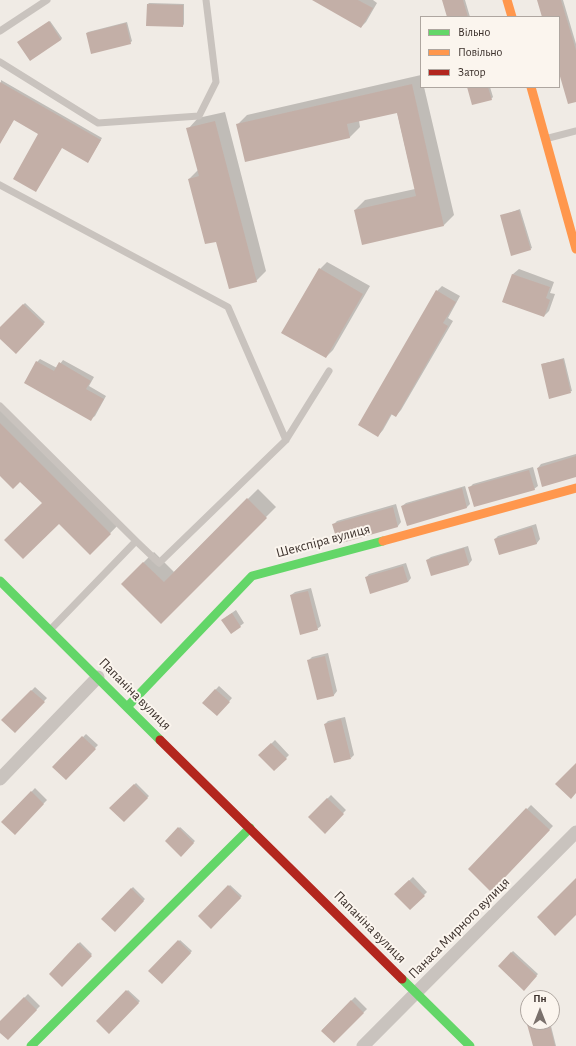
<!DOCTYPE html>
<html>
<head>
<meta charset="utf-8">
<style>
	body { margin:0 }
	#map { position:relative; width:576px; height:1046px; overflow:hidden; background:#f0ebe5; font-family:"Alegreya Sans",sans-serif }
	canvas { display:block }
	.legend { position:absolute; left:420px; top:16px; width:140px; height:72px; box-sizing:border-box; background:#fbf5ee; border:1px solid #aea6a0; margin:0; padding:5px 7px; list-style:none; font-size:12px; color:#3b302b }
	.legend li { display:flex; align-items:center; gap:8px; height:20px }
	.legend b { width:20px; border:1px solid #aea6a0 }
	.north { position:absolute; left:520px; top:990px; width:40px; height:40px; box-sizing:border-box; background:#fbf5ee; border:1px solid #aea6a0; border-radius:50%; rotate:0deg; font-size:11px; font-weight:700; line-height:16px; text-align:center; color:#3b302b }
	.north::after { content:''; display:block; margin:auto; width:14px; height:18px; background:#7a716c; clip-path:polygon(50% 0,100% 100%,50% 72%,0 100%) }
</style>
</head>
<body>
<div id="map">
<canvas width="576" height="1046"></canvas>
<ul class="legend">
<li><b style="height:5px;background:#63d668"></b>Вільно</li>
<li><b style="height:5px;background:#ff974d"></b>Повільно</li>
<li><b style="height:5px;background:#b3261e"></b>Затор</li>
</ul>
<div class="north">Пн</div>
</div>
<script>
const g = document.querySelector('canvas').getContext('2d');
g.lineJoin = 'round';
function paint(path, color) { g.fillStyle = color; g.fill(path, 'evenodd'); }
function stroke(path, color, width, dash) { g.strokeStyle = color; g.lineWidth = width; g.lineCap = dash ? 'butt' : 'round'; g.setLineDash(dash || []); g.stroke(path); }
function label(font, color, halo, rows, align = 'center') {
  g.font = font + ' "Alegreya Sans",sans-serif'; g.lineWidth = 4; g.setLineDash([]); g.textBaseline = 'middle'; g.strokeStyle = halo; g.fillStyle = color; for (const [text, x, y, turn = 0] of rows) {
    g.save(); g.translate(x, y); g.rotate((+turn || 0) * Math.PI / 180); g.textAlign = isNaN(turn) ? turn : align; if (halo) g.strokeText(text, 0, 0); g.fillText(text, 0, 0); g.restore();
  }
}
paint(new Path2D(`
	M314,0H373L377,3L366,22L361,27Z
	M443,0H465L470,17H448Z
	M538,0H563L576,44V101L559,70V17H543Z
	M149,3L184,4V24L183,26L148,4Z
	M50,21L62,38L61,40L20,41Z
	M127,22L132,41L130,43L87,33L88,32Z
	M421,75V87H424L454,215L444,225L355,210L365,200L415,189L397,112L359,121L360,127L350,137L246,161L237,125L247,115Z
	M1,80L102,138L89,160L14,119L0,143Z
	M468,87H490L493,97L491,99Z
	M225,112L266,271L256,281L217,240L189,179L198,170L188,129L198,118Z
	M520,209L532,248L530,249L501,216Z
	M327,262L370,286L333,350L326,357L320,269Z
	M519,269L554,282L550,293L555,294L549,311L544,316L503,302L513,274Z
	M442,286L460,296L448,318L453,321L401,410L396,416L392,414L383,430L378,436L437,291Z
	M25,303L45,322L16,353L0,338V329Z
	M564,358L572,391L550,397L542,364Z
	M40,359L57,368L63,360L94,377L89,386L106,396L95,416L91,419L37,362Z
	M0,403L120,523L90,554L43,503L20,480L0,475Z
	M576,454V476L538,468L541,464Z
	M533,467L538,486L534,489L470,487L473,484Z
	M465,486L470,504L467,507L402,506L406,503Z
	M258,489L276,507L161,622L122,584L154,552L174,572Z
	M396,504L401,522L398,526L339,543L333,525L337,521Z
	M536,524L540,539L537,543L499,554L495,539L498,536Z
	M468,546L472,560L469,564L427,560L431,557Z
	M406,563L411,578L408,582L366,578L369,574Z
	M311,588L321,626L317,629L291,595L295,592Z
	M236,610L244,623L231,633L226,617Z
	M328,653L337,691L334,695L318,699L308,661L312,657Z
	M219,686L232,698L220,712L203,703Z
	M35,687L47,698L15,732L3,720Z
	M345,717L354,755L351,758L325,724L328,721Z
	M86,734L98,745L66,778L54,767Z
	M275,740L289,755L274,770L260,755Z
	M136,783L149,796L124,821L111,808Z
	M35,788L47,800L15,833L3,822Z
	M331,795L346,810L325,832L309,817Z
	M531,805L553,826L491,891L469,869Z
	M180,827L195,841L181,855L166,841Z
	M413,877L427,892L410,909L395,894Z
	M230,885L242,896L211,927L199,916Z
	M133,887L145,899L115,930L102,919Z
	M180,940L192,951L162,983L150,971Z
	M80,942L92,954L62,985L50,974Z
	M513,951L538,974L524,989L499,966Z
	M128,990L140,1001L109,1033L97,1021Z
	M28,994L40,1006L8,1039L0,1031V1023Z
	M355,997L367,1009L334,1042L322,1030Z
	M528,1015V1022H550L556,1046H534L526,1017Z`), '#0003');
paint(new Path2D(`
	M312,0H358L373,8L361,28Z
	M442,0H463L468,17H447Z
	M537,0H561L576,50V102L568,104L559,73V17H542Z
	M147,4L183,5V27L146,26Z
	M49,21L61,40L30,61L17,42Z
	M126,23L131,44L91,54L86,33Z
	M0,82L101,140L88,163L62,148L36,192L13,179L38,134L14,120L0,144Z
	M412,84L444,226L362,245L354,210L416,196L397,113L347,124L350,138L245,162L236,124Z
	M467,87H488L492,100L472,105Z
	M215,121L257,282L229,289L216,242L205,244L188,179L199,176L186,128Z
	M519,210L531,250L511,256L500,215Z
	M319,268L363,294L326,358L281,333Z
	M512,274L550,287L546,298L550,300L544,317L502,302Z
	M436,290L456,302L443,323L448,326L396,417L391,414L378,437L358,425Z
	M23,304L44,324L16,354L0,339V327Z
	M563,359L571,393L549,399L541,364Z
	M36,361L54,371L59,362L91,381L86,389L104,399L91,421L24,383Z
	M0,423L111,534L90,555L59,524L23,559L4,540L42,503L20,482L13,489L0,476Z
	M576,456V477L542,487L537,468Z
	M529,470L535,490L474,507L468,487Z
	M462,488L467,508L407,526L401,506Z
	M247,498L267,518L161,624L121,584L143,562L164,582Z
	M393,507L398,527L338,544L332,524Z
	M532,527L537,544L499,555L494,539Z
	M464,548L469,565L431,576L426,560Z
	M403,566L408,582L370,594L365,577Z
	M308,591L318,630L300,635L290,595Z
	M232,613L241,627L231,634L221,620Z
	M325,656L334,696L317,700L307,660Z
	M215,689L230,702L217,716L202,703Z
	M31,690L45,702L15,733L1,720Z
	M341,719L351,759L334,763L324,724Z
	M82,736L96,749L66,780L52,767Z
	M271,743L287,759L274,771L258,755Z
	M576,763V793L571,799L555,784Z
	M134,784L148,798L124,822L109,808Z
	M31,791L44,804L15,835L1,822Z
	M327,798L344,814L325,834L308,817Z
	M526,808L550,830L491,892L468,869Z
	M178,827L194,843L181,857L165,841Z
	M576,878V915L555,936L537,917Z
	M409,880L425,896L410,910L394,894Z
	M228,885L241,898L211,929L198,916Z
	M131,888L144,901L115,932L101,919Z
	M178,940L191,953L162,984L148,971Z
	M78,943L92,956L62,987L49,974Z
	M511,952L537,976L524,991L498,966Z
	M126,990L139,1003L109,1034L96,1021Z
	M24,997L37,1010L8,1040L0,1033V1021Z
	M351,1000L364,1013L334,1043L321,1031Z
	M528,1016V1022H549L555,1046H533L525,1017Z`), '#c3afa7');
stroke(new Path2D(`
	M0,31L47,0
	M0,62L98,123L199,116L216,82L206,0
	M545,139L576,131
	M0,185L228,307L286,440
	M0,406L136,541L50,630
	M136,541L159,563L286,440L329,371`), '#c9c3be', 7);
stroke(new Path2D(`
	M0,779L98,677
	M363,1046L576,832`), '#c9c3be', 13);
stroke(new Path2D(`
	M0,581L160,740
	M127,707L252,576L383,541
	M402,979L470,1046
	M31,1046L250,828`), '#63d668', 9);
stroke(new Path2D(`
	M507,0L512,17
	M531,87L576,249
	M383,541L576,488`), '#ff974d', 9);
stroke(new Path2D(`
	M160,740L402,979`), '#b3261e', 9);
label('14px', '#3b302b', '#fbf5ee', [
	["Шекспіра вулиця",323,541,-15],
	["Папаніна вулиця",135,694,45],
	["Папаніна вулиця",370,927,45],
	["Панаса Мирного вулиця",459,928,-45]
]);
</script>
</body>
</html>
